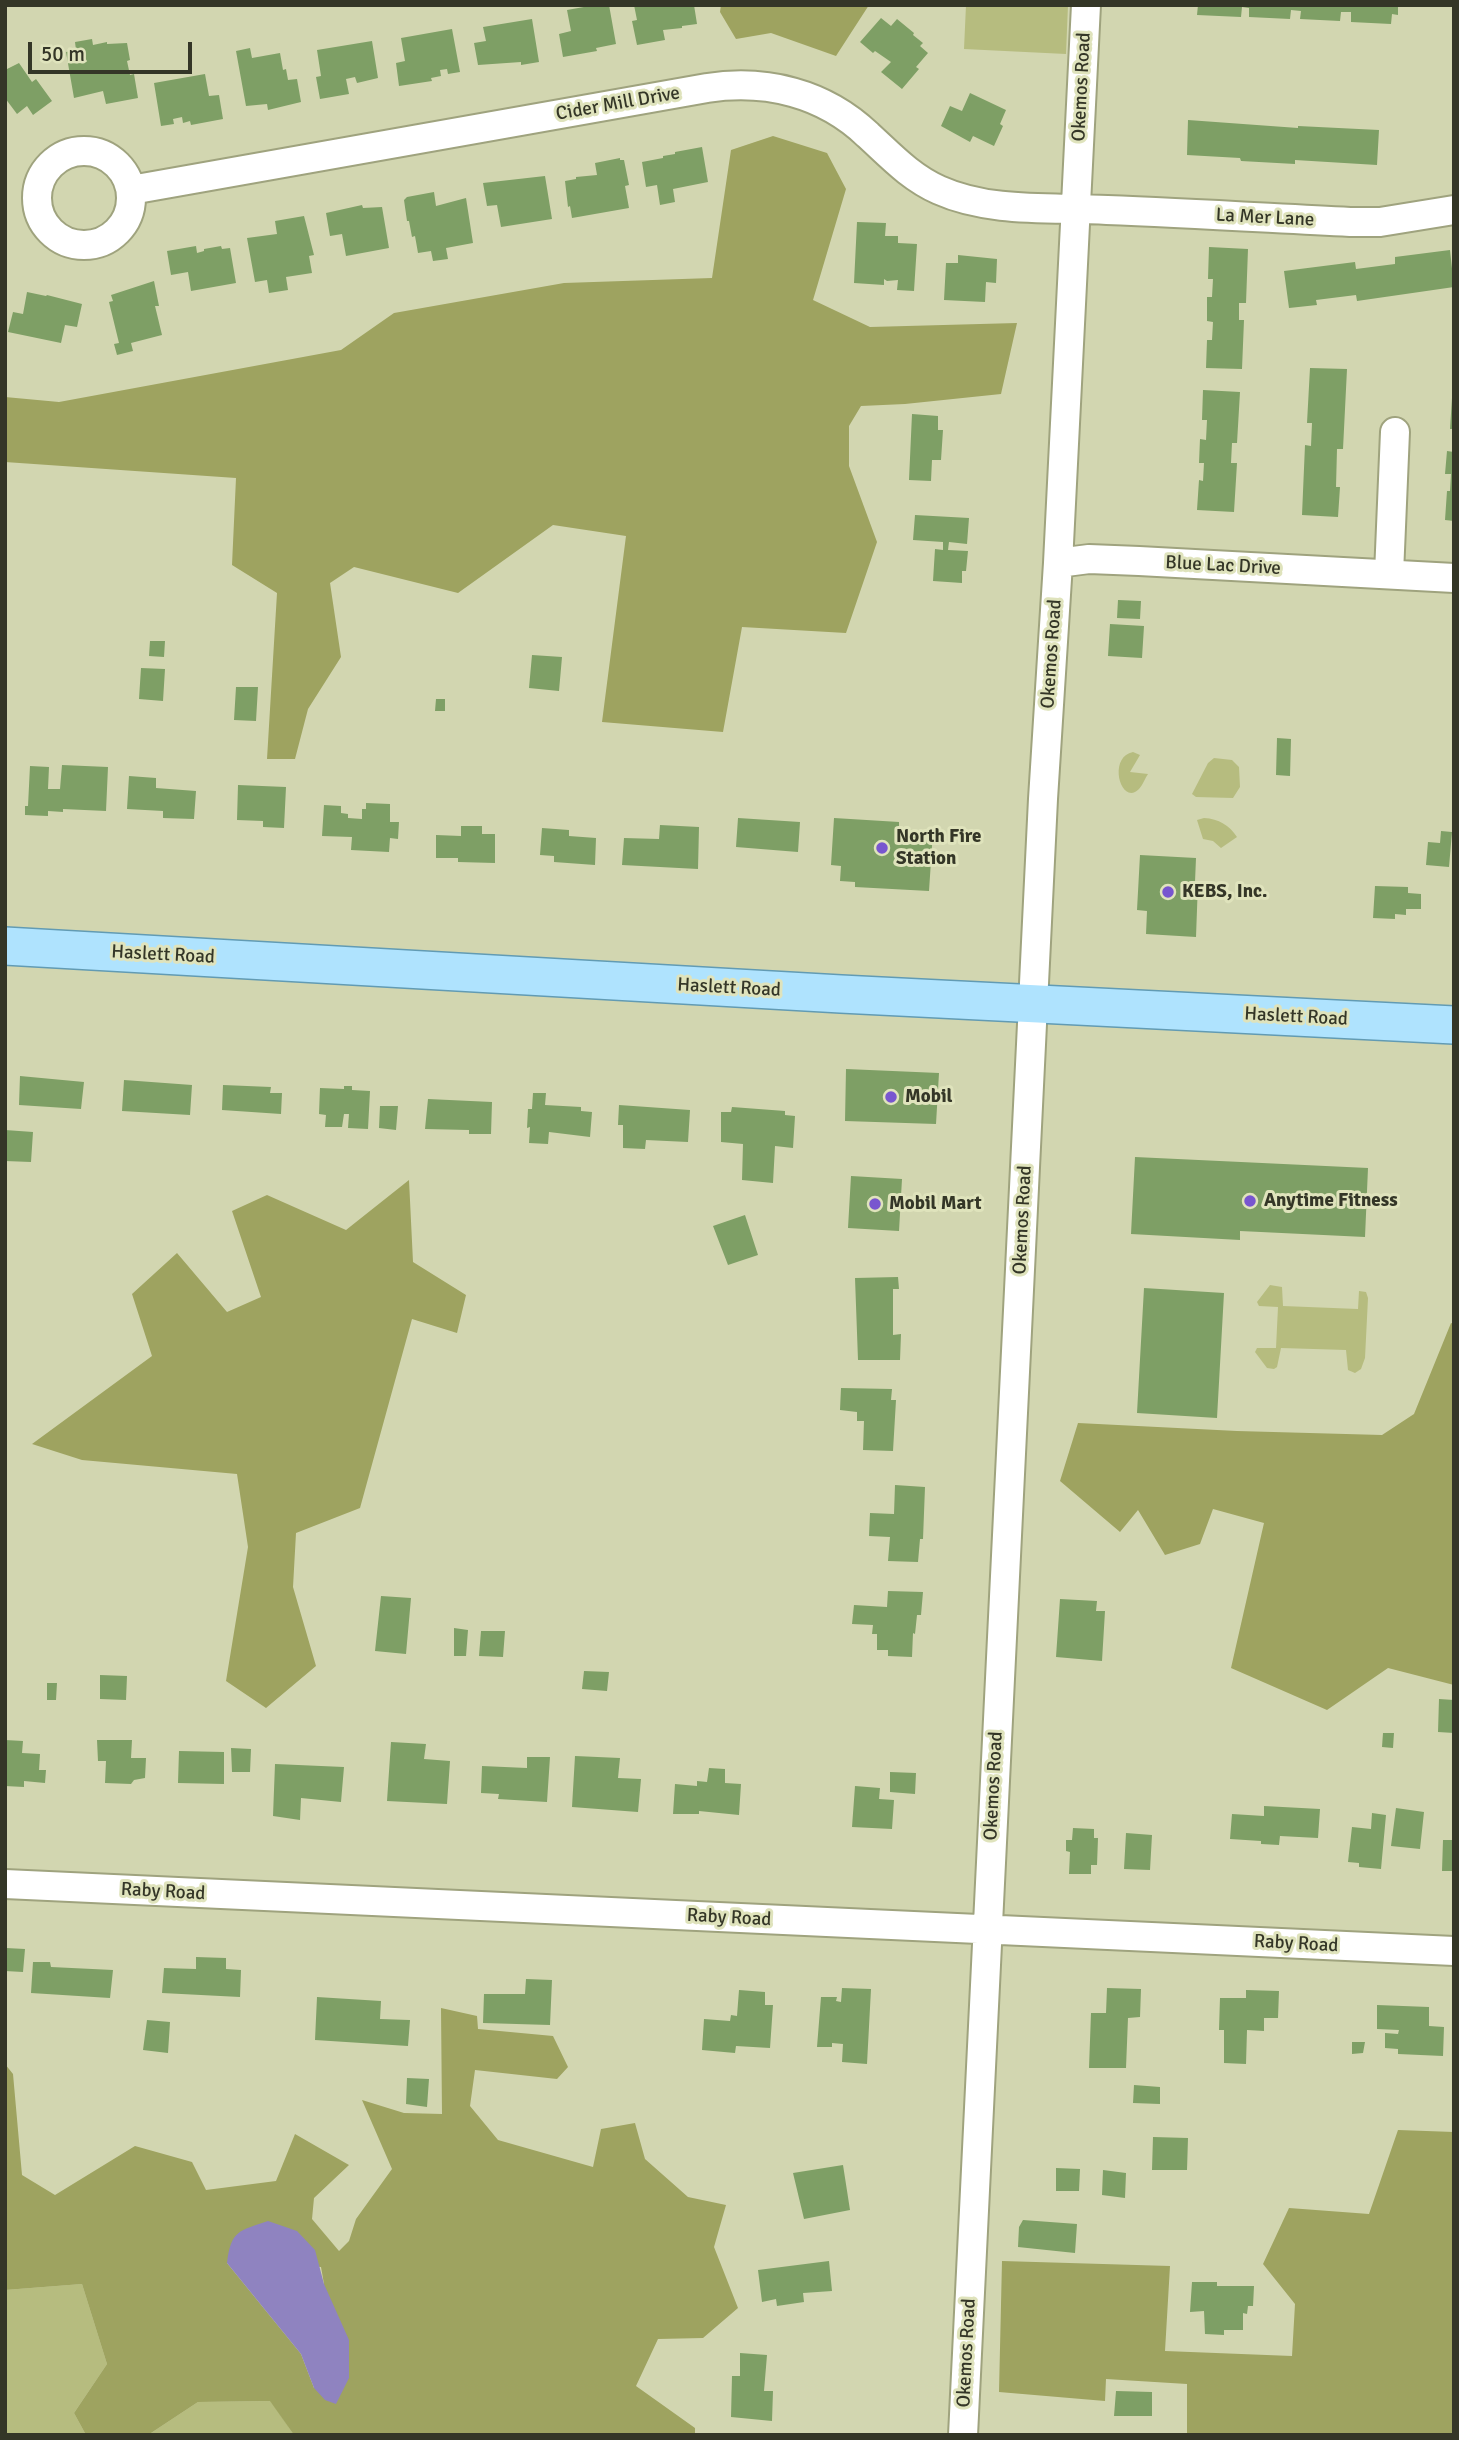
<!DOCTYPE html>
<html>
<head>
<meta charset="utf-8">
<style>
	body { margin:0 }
	#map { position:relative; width:1459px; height:2440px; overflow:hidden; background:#d2d6b0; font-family:Signika,sans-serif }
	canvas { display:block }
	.frame { position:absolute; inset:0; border:7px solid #343627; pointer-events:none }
	.scale { position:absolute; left:28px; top:42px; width:164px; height:32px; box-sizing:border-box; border:4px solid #343627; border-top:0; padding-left:9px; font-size:21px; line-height:24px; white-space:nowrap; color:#343627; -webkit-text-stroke:5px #dfe3bc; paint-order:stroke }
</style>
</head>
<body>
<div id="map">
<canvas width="1459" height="2440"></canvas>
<div class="frame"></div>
<div class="scale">50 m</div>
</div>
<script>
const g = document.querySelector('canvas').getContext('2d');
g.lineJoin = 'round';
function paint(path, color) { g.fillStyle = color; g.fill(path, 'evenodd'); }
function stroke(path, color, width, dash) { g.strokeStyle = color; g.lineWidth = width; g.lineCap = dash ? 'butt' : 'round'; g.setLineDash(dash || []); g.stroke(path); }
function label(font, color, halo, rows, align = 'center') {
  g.font = font + ' Signika,sans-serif'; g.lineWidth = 6; g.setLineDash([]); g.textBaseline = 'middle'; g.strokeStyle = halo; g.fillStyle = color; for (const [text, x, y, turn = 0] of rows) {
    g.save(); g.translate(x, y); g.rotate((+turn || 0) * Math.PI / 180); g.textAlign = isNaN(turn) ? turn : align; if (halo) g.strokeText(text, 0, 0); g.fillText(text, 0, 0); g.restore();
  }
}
paint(new Path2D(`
	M966,5H1068L1066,54L964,49Z
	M1133,752L1140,755L1130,772L1148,774C1145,778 1143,785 1139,789C1121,807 1107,757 1133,752Z
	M1214,758L1232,760L1239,767L1240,787L1233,798L1196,797L1192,794L1208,763Z
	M1204,818C1219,819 1229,825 1237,837L1221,848L1213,841L1203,839L1197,820Z
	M1270,1285L1282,1287L1283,1306L1358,1309L1359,1291L1366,1292L1368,1298L1365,1358L1361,1369L1355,1373L1348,1370L1346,1350L1281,1348L1277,1367L1274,1369L1267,1368L1255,1352L1257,1348H1276L1278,1307L1259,1306L1257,1302Z
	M82,2284L107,2364L74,2413L86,2435H5V2290Z
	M271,2401L294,2435H148L198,2402Z`), '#b6bc7f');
paint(new Path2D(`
	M721,5H869L836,56L771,33L736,39L720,12Z
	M773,136L827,153L846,189L813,300L870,327L1017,323L1001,394L905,404L861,406L849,426V466L877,542L846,633L742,627L723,732L602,722L626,536L553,525L458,593L354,567L330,583L341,657L308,709L295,759H267L277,593L232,565L236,478L5,462V397L59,402L341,350L394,313L564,283L712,278L731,150Z
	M409,1180L413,1262L466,1295L457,1333L412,1319L360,1508L296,1533L293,1587L316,1666L266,1708L226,1681L248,1547L237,1474L82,1460L32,1444L152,1356L132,1294L177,1253L227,1312L261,1297L232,1211L267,1195L346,1230Z
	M1451,1323L1454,1324V1685L1388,1668L1327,1710L1231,1668L1264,1523L1213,1509L1200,1544L1165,1555L1138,1510L1120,1532L1060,1481L1078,1423L1237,1431L1382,1435L1414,1414Z
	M441,2008L477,2016L478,2029L553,2036L568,2067L557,2079L475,2070L470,2106L498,2140L593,2167L601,2129L635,2123L645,2159L688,2197L726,2205L714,2247L738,2308L703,2338L658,2339L636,2386L695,2428V2435H294L270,2401L198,2402L148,2435H86L74,2413L107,2364L82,2284L5,2290V2064L13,2074L22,2175L55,2195L135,2146L192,2162L206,2190L276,2181L295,2134L349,2165L314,2198L312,2219L339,2251L349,2241L356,2219L392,2169L362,2100L404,2113L442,2114ZM227,2263L321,2267L324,2284L314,2388L301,2354Z
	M1398,2130L1454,2132V2435H1187V2384L1106,2379L1105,2401L999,2392L1002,2261L1170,2266L1165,2351L1292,2356L1295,2304L1263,2264L1289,2208L1369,2214Z`), '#9ea360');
paint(new Path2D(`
	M268,2221L297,2231L315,2250L324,2284L349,2340V2378L336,2404L325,2400L314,2388L301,2354L227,2263C231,2230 239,2231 268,2221Z`), '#8f83c0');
paint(new Path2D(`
	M595,5H609L616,44L596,48L597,51L563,57L559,34L571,31L567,10Z
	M634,5H694L697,24L682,26V28L663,30L665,40L637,45L632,21L637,20Z
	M1198,5H1398V15L1392,14L1391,24L1351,22V12H1341L1340,21L1300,19L1301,11L1291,10L1290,19L1249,17V8L1242,7L1241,17L1197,15Z
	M881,18L891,26L897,19L914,33L913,35L923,43L920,46L928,53L916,67L919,69L902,89L881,72L891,62L875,51L873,53L860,42Z
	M532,19L539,62L521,65V62L478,65L474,43L486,41L483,27Z
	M452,29L460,72L448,74L447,69L440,70L441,76L431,78L432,81L399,86L396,63L405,61L401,38Z
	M92,39L93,45L107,42V44L127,43L130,60L127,61L130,75L134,74L138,98L106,104L103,91L74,98L66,52L76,50L75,42Z
	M372,41L378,78L357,83L355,77L346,79L349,94L320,99L316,77L321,76L317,50Z
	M250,48L252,58L280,53L283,70L286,69L288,80L297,79L301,102L268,110L267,104L246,106L236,51Z
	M19,63L32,82L36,79L52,101L33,115L27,106L17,114L5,98V70Z
	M205,74L209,96L219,95L223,119L191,125L190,121L183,123L182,117L173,119L174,124L161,126L154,83Z
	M970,93L1006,110L1000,124L1003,126L994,146L973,136L970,142L941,126L950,106L962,111Z
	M1188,120L1298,128V126L1379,130L1377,165L1295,160V164L1241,161L1240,158L1187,155Z
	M702,147L708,182L673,189L675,202L660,205L657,185L646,187L642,162L663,158V156L675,154V152Z
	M620,158V160H624L629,185L625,186L629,208L572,218L570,206L568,207L565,181L576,179V177L597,175L595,163Z
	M545,176L552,219L501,227L497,205L487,206L483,183Z
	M434,192L436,206L466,198L473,243L446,248L448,259L433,261L431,251L418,253L415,236L412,237L409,221H407L404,200L407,197Z
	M362,205L363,208L382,207L389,248L346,256L342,234L330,236L326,213Z
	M304,216L314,255L309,256L312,273L286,277L288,290L269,293L267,280L255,282L247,238L277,234L275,221Z
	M857,222L886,223L885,236H898V243L917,244L914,291L897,290L898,280L887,281L884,279V285L854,283Z
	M196,246L197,253L204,251V249L221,246L222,249L230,248L236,283L191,291L188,272L171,275L167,251Z
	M1209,247L1248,249L1246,303H1239V320H1244L1242,369L1206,368L1207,340H1212L1213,322L1207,321V297H1212L1213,279H1208Z
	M1450,250L1454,287L1357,301L1356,295L1316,300L1317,305L1289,308L1284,271L1355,262L1356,269L1395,264V257Z
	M958,255L997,259L996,283L986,282L985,302L944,300L946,263H958Z
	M154,281L159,306H155L162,335L131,343L133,351L117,355L114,344L119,343L109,302L113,301L111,295Z
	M27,292L46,296L47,295L82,304L77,327L65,325L61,343L8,332L13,312L23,314Z
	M1310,368L1347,369L1343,449H1337L1336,487H1340L1338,517L1302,515L1305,445L1311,446L1312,423H1307Z
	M1203,390L1240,392L1237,443H1232L1231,463H1237L1234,512L1197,510L1199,480L1203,481L1204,463H1199L1200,439L1206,440L1207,420H1202Z
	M1452,398H1454V429H1450Z
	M912,414L938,416V430H943L941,460H932L931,481L909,480Z
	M1447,451L1454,452V521L1445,520L1447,491H1450L1451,474H1445Z
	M915,515L969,518L967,544L949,542L948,550L968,551L966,571H962V583L933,581L935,549L943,550V542L913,540Z
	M1118,600L1141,601L1140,619L1117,618Z
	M1110,624L1144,626L1142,658L1108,656Z
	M150,641H165L164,657L149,656Z
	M532,655L562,657L559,691L529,688Z
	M141,668L165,669L163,701L139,699Z
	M236,687H258L256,721L234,720Z
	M436,699H445V711H435Z
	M1277,738L1291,739L1290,776L1276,775Z
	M62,765L108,767L106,811L63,809V812L48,811V816L25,815V806H28L30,766L49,767L48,789H60Z
	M129,776L156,778V788L196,791L194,819L163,818V811L127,809Z
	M238,785L286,787L284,828L263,827V821L237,820Z
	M366,803L390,804V822H399L398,839L390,838L389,852L351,850L352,837L322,836L324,805L341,806V813L348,814V818L362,819V809H366Z
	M738,818L800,822L798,852L736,847Z
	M834,818L899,822V829L933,831L929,891L855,887V882L840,881L841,866L831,865Z
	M660,825L699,827L698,869L622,865L624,838L659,839Z
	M461,826H482V834H495V863L458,862V858H436V835L461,836Z
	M542,828L569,830V836L596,838L595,865L554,862V856L540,855Z
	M1441,831L1452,832L1449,867L1426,865L1428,842L1440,843Z
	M1140,855L1196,858L1195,882H1198L1196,937L1146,934L1147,911L1137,910Z
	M1375,886L1408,887V893L1421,894V909H1406V915L1395,914V919L1373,918Z
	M846,1069L939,1073L936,1124L845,1121Z
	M20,1076L84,1082L81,1109L19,1105Z
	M124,1080L192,1085L190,1115L122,1111Z
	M223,1085L271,1087L270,1093H282L281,1114L222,1110Z
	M344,1086H352V1090L370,1091L368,1129L348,1128L349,1114H344L342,1127H325L326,1115L319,1114L320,1088L344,1089Z
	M533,1093H546L545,1105L581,1107V1111L592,1112L590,1137L549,1132L548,1144L529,1143L530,1127L527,1128L528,1109H532Z
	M428,1099L492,1102L491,1134H469V1130L425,1129Z
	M619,1105L690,1110L688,1142L646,1140L645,1149L623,1148V1125H618Z
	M380,1106H398L396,1130L379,1128Z
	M732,1107L785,1111V1115L795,1116L793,1148L775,1146L773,1183L742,1180L743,1144L721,1142V1112H731Z
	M5,1130L33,1132L31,1162L5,1161Z
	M1135,1157L1368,1168L1365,1237L1240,1231V1240L1131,1234Z
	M851,1176L902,1179L899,1231L848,1228Z
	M745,1215L758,1255L728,1265L713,1226Z
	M898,1277L899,1289H893V1335L901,1334L900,1360H858L855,1278Z
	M1144,1288L1224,1293L1217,1418L1137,1413Z
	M841,1388L892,1389L891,1400H896L893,1451L863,1450L864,1421H857V1412L840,1410Z
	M895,1485L925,1487L923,1539H920L918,1562L888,1561L890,1537L869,1536L870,1513L894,1514Z
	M888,1591L923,1592L921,1615H917L915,1634L913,1633L912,1657L888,1656V1650H877V1634H872L873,1625L852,1624L854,1605L887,1607Z
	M381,1596L411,1598L406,1654L375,1651Z
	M1060,1599L1097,1601L1096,1611H1105L1102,1661L1056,1657Z
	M454,1628L468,1630L466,1656H454Z
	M481,1631H505L503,1657L479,1656Z
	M584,1671L609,1672L607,1691L582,1689Z
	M100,1675L127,1676L126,1700L100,1699Z
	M47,1683H57L56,1700H47Z
	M1439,1699L1454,1700V1733L1438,1732Z
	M1383,1733H1394L1393,1748L1382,1747Z
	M5,1740L23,1741L22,1753L40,1754L39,1770H46L45,1783L24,1781V1787L5,1786Z
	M97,1740H132L131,1758H146L145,1778L134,1780L131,1784L105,1783L106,1761H98Z
	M391,1742L426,1744L424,1759L450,1761L447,1804L387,1801Z
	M231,1748L251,1749L250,1772H232Z
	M179,1751L224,1752V1784L178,1783Z
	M575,1756L620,1758L618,1778L641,1779L638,1812L572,1807Z
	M527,1757H550L547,1802L498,1799L499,1794L481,1793L482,1766L527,1768Z
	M275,1764L344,1767L341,1802L301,1798L300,1820L273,1816Z
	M709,1768L725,1769V1783L741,1784L739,1815L699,1811V1814H673L675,1784L697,1786V1781L707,1782Z
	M890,1772L916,1773L915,1794L890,1792Z
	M855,1786L880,1788L879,1799L894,1800L892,1829L852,1827Z
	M1264,1806L1320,1809L1318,1838L1280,1836L1279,1845L1261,1844V1841L1230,1839L1232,1814L1264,1816Z
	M1396,1808L1424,1812L1420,1849L1391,1846Z
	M1372,1813L1386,1815L1381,1869L1359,1867V1863L1348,1862L1352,1827L1371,1829Z
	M1073,1828L1094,1829V1838H1098L1097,1865H1091V1874H1069L1070,1852L1066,1851V1840H1072Z
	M1126,1833L1152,1835L1150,1870L1124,1869Z
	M1443,1840H1454V1871H1442Z
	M6,1948L25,1949L23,1972L5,1971Z
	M196,1957L226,1958V1969L241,1970L240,1997L162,1993L164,1968L196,1969Z
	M33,1962H50L51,1967L113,1970L110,1998L31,1993Z
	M526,1979L552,1980L550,2025L483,2023L484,1994H525Z
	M842,1988L871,1989L867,2064L842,2062L843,2044L832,2043V2047H817L821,1997H837L836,2001L841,2002Z
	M1107,1988L1141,1989L1140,2017L1128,2018L1126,2068H1089L1091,2013H1106Z
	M739,1990L765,1992V2005H773L770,2048L736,2046L735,2053L702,2050L704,2019L730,2021L731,2015L737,2016Z
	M1246,1990L1279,1991L1278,2018H1264V2031L1247,2030L1246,2064L1224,2063V2030H1219L1220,1998H1246Z
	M317,1997L381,2001L380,2019L410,2020L408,2046L315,2040Z
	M1377,2005L1429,2007V2026L1444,2027L1443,2056L1398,2054V2049L1385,2048V2033L1398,2034L1399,2030L1377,2029Z
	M147,2020L170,2022L168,2053L143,2050Z
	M1352,2042H1365L1363,2053L1352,2054Z
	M407,2078L429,2079L427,2107L406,2104Z
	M1134,2085L1160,2087V2104L1133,2103Z
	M1153,2137L1188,2138L1187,2170H1152Z
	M843,2165L850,2210L804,2219L793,2173Z
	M1056,2168L1080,2169L1079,2191H1056Z
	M1103,2170L1126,2173L1125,2198L1102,2195Z
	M1023,2220L1077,2224L1075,2253L1018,2247L1019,2227Z
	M829,2261L832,2291L803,2293L804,2302L777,2306L776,2299L762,2302L758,2270Z
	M1192,2282H1217V2286H1254L1253,2306H1248L1247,2314L1243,2313V2330H1224V2335L1205,2334L1204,2311L1190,2312Z
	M740,2353L767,2355L764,2391H773L772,2421L731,2417L732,2376H740Z
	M1116,2391L1152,2392V2416H1114Z`), '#7e9f65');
const minor = new Path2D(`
	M37 198a47 47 0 1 1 94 0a47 47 0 1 1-94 0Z
	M131,190L707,88C766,79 824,93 868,135C891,156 910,177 939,190C990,213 1052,207 1107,210C1188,213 1269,218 1350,222H1380L1454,210
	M1058,563L1089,559L1139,561L1454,578
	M1389,574L1395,432
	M5,1884L1454,1951
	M963,2435L1043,799L1058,563L1086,5`);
const major = new Path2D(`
	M5,946L841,994L1454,1025`);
stroke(minor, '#9fa37e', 32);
stroke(major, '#629bb3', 40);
stroke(minor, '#fff', 28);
stroke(major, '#afe3fe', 37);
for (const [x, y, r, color] of [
	[882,848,7,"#7856cf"],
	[1168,892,7,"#7856cf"],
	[891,1097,7,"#7856cf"],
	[1250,1201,7,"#7856cf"],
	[875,1204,7,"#7856cf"]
]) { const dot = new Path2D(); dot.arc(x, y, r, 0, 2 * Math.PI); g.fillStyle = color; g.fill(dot); stroke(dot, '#dfe3bc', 2.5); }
label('19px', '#343627', '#dfe3bc', [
	["Okemos Road",1082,87,-87],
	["Cider Mill Drive",618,104,-10],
	["La Mer Lane",1265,218,3],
	["Blue Lac Drive",1223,566,3],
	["Okemos Road",1052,654,-86],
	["Haslett Road",163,955,3],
	["Haslett Road",729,988,3],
	["Haslett Road",1296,1017,3],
	["Okemos Road",1023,1220,-87],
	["Okemos Road",994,1786,-87],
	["Raby Road",163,1892,3],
	["Raby Road",729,1918,3],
	["Raby Road",1296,1944,3],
	["Okemos Road",967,2353,-87]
]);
label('bold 19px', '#343627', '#dfe3bc', [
	["North Fire",896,837],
	["Station",896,859],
	["KEBS, Inc.",1182,892],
	["Mobil",905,1097],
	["Anytime Fitness",1264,1201],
	["Mobil Mart",889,1204]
], 'left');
</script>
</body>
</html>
